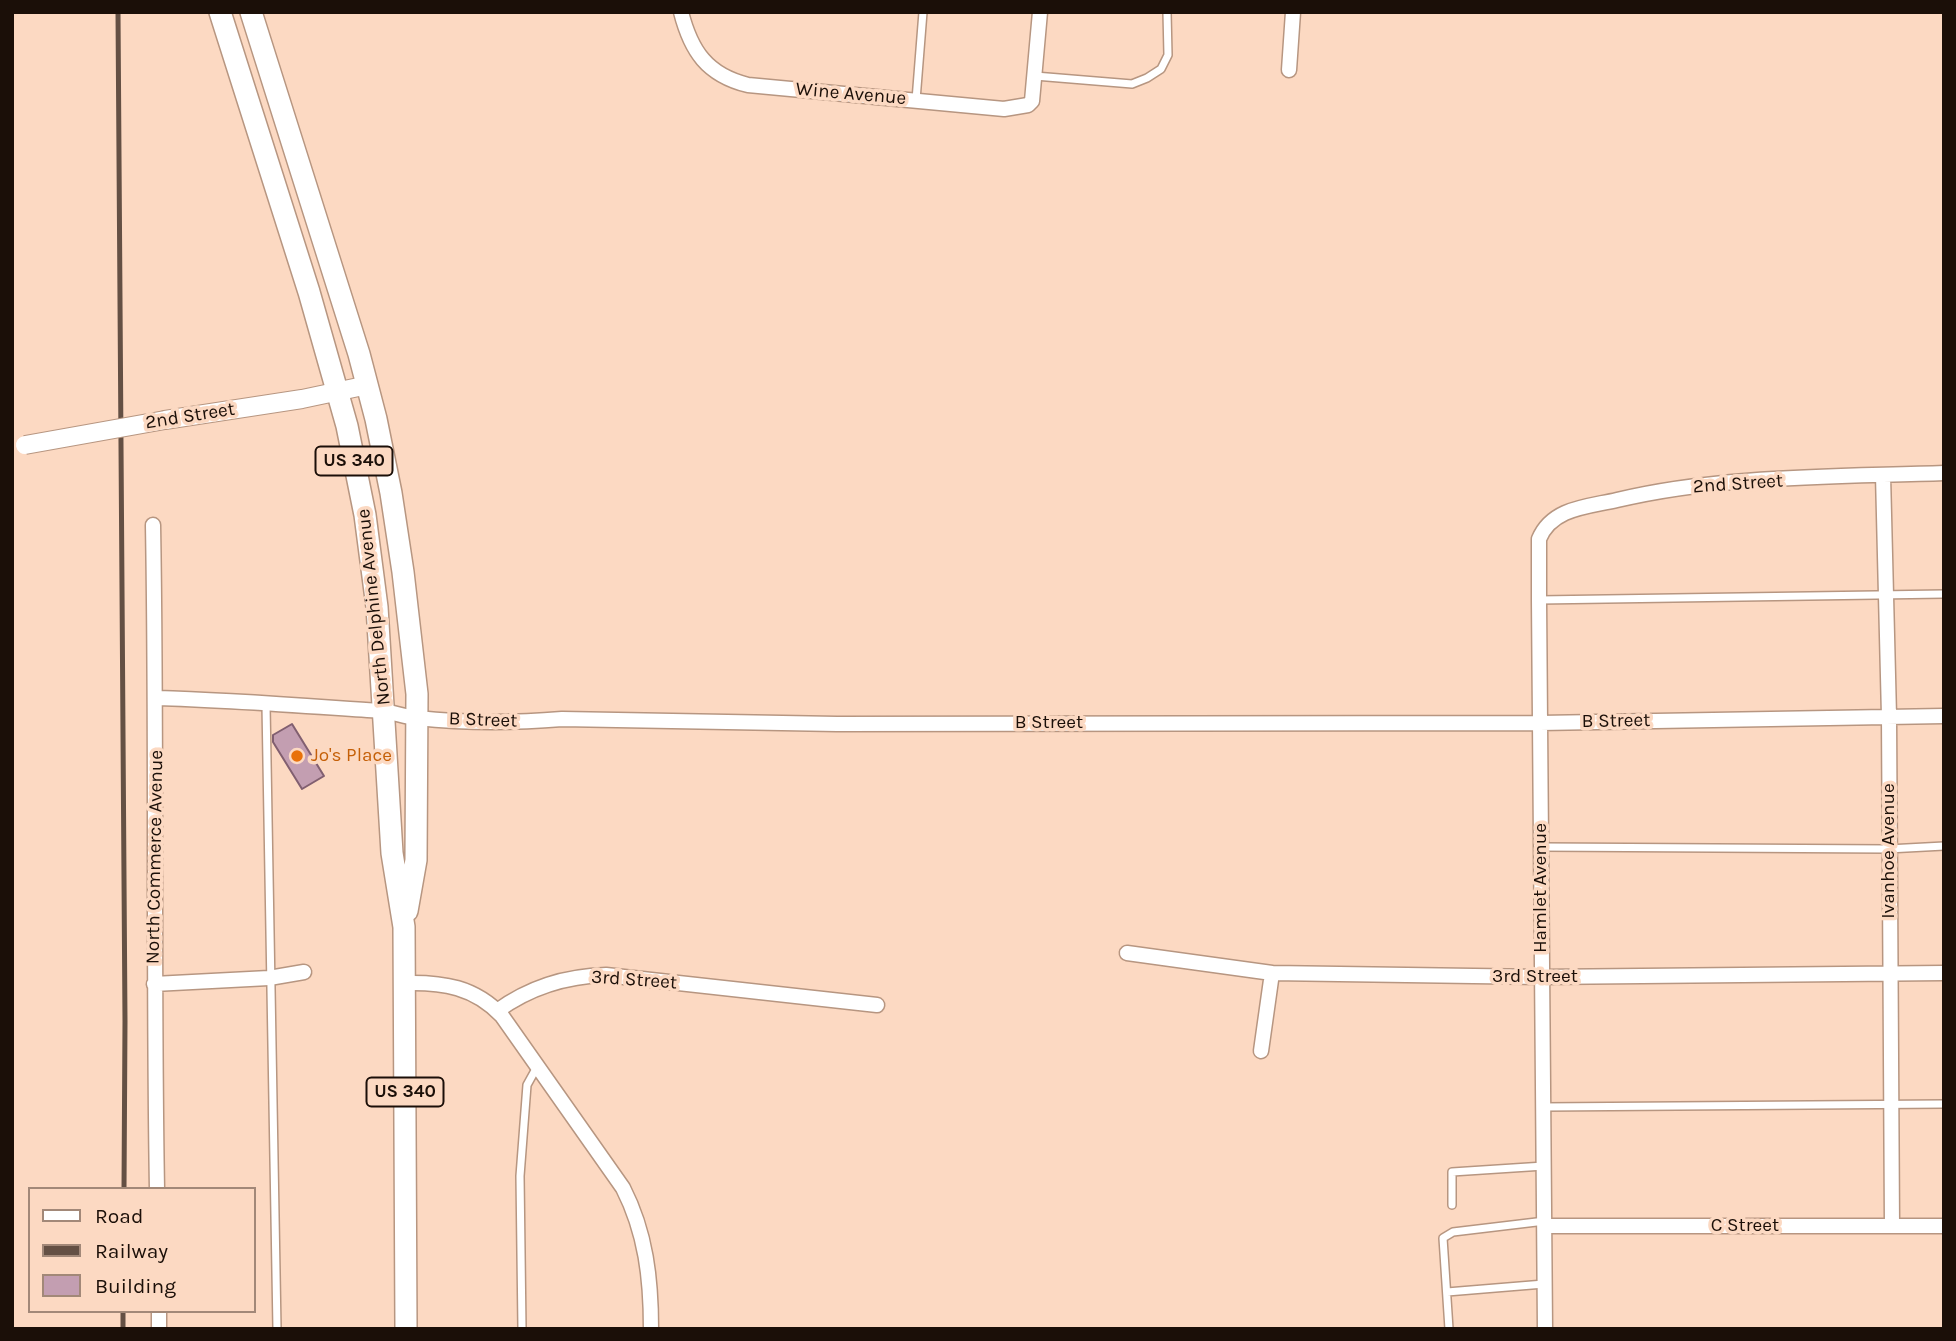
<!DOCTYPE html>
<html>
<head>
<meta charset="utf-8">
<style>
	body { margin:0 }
	#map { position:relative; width:1956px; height:1341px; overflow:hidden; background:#fcd9c2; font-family:Karla,sans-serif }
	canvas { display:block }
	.frame { position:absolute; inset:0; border:14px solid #1b0f08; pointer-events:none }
	.legend { position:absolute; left:28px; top:1187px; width:228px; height:126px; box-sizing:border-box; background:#fcd9c2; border:2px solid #a28878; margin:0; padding:9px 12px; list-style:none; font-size:21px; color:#1b0f08 }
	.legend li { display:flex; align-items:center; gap:14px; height:35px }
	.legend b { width:35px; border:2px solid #a28878 }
</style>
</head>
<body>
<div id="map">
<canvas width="1956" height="1341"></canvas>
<div class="frame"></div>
<ul class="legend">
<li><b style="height:9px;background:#fff"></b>Road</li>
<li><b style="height:9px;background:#645044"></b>Railway</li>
<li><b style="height:19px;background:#c39eb1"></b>Building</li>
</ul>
</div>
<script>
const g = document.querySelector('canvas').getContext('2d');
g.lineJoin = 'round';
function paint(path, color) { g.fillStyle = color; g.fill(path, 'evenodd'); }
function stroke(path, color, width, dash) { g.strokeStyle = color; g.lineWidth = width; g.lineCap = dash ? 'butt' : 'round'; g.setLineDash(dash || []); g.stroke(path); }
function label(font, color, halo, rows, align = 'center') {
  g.font = font + ' Karla,sans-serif'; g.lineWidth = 7; g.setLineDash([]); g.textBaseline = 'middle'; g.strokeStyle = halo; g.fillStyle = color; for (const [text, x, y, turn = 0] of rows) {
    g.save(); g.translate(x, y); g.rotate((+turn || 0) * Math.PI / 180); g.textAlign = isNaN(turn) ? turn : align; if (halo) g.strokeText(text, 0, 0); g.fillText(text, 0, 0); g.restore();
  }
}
const building = new Path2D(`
	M292,724L324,776L302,789L273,742V735Z`);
paint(building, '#c39eb1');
stroke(building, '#815f70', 2);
const service = new Path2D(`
	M1035,76L1132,84L1147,78L1161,69L1168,55L1167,12
	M916,100L923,12
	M1539,600L1944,594
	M266,705L277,1329
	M1541,847L1888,849L1944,846
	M1544,1107L1944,1104
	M1452,1205V1172L1544,1166
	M1447,1292L1544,1284
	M522,1329L520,1176L527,1085L537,1067
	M1449,1329L1443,1238L1453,1232L1545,1221`);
const minor = new Path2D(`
	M681,12C691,51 707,75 748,85L1004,109L1028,105L1032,101L1040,12
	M1289,70L1293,12
	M1883,475L1889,716L1892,1226
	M153,525C157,746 153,967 157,1189
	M157,698C231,700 306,706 381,711C393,712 405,717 417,718C463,723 515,723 562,719L837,724L1540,723L1944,716
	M1127,953L1272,973L1541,977L1944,973
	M405,983C443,982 475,987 502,1016L623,1188C646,1233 651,1279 651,1329
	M154,984L269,978L304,972
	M497,1011C530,987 565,976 606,975L877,1005
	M1261,1051L1272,973
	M1545,1226H1944
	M159,1311V1329
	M1545,1329L1539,600V539C1544,527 1554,518 1565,513C1581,506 1600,504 1617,500C1721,475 1837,477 1944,473`);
const tertiary = new Path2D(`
	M165,420L302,399L368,385`);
const primary = new Path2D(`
	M220,12L309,292L347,426L365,515L377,607L392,853L404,927L406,1329
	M251,12L359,354L376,419L391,493L403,572L417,694L416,860L407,911`);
stroke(service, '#b79681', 10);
stroke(minor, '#b79681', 17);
stroke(tertiary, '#b79681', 20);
stroke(primary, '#b79681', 24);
stroke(service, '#fff', 7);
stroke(minor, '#fff', 14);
stroke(tertiary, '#fff', 18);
stroke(primary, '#fff', 21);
stroke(new Path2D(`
	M118,12L125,1021L124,1189
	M123,1329V1311`), '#645044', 5);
const tertiaryBridge = new Path2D(`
	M25,445L165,420`);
stroke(tertiaryBridge, '#b79681', 20, []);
stroke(tertiaryBridge, '#fff', 18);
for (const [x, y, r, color] of [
	[297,756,7,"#e8710a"]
]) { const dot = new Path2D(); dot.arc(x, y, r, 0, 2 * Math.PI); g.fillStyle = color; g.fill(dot); stroke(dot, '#fcd9c2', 2.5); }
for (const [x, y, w] of [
	[354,461,77],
	[405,1092,77]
]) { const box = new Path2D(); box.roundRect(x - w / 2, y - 14.5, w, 29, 5); g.fillStyle = '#fcd9c2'; g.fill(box); stroke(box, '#1b0f08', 2); }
label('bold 18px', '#1b0f08', null, [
	["US 340",354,461],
	["US 340",405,1092]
]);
label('19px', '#1b0f08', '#fcd9c2', [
	["Wine Avenue",851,94,5],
	["2nd Street",190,416,-9],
	["2nd Street",1738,484,-4],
	["North Delphine Avenue",374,607,-96],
	["B Street",483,720,2],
	["B Street",1616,721,-1],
	["B Street",1049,723],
	["Ivanhoe Avenue",1889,851,-90],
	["North Commerce Avenue",155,857,-89],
	["Hamlet Avenue",1541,888,-90],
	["3rd Street",1535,977],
	["3rd Street",634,980,4],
	["C Street",1745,1226]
]);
label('19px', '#c56008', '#fcd9c2', [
	["Jo's Place",311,756]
], 'left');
</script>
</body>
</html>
